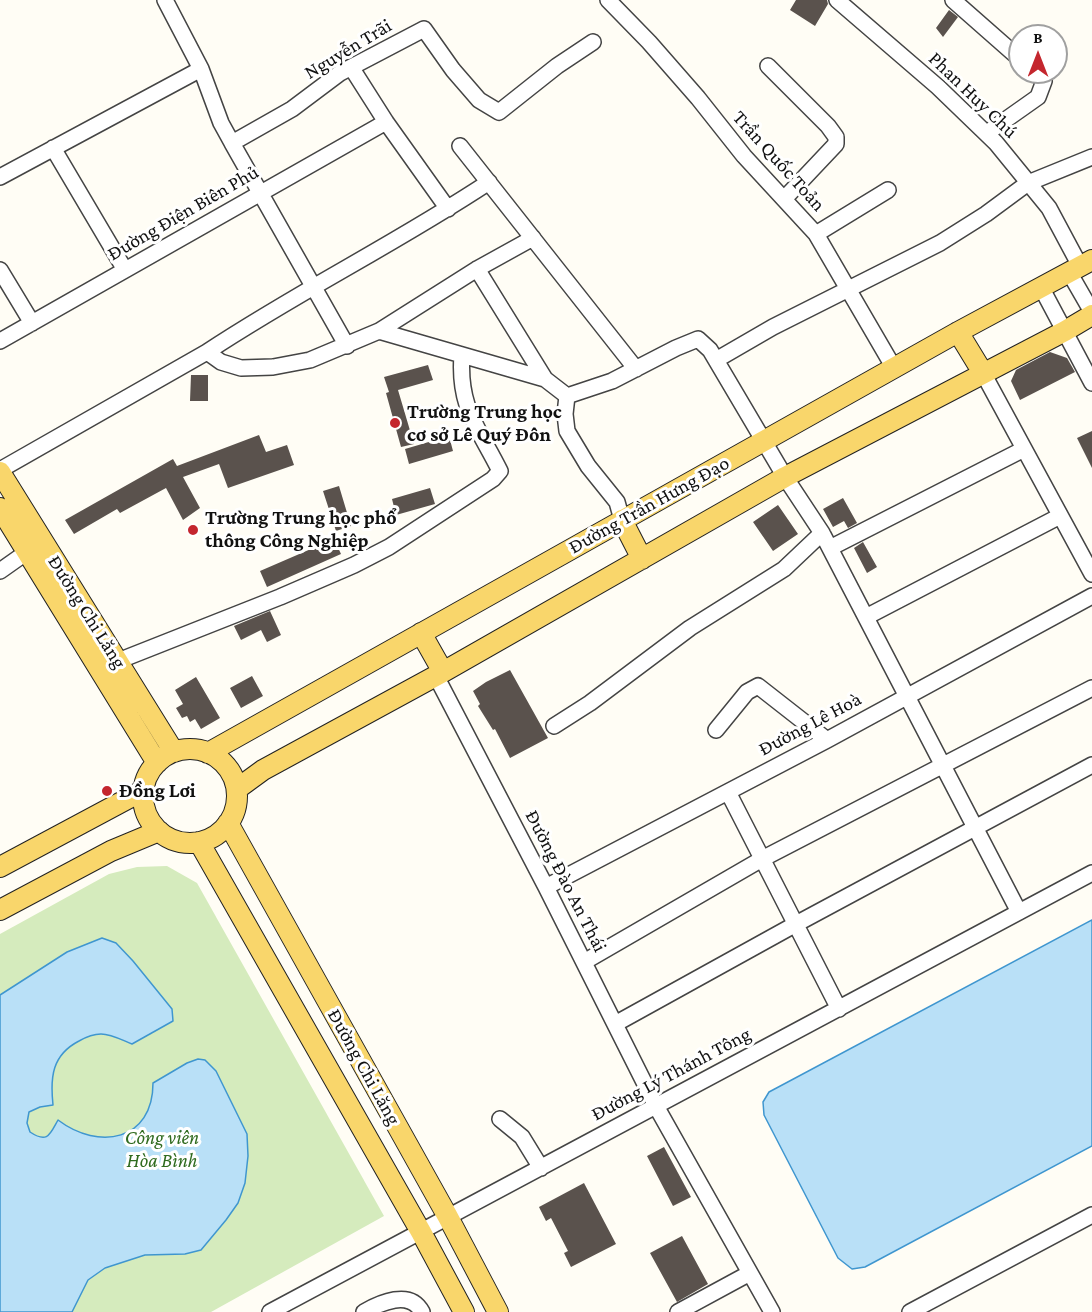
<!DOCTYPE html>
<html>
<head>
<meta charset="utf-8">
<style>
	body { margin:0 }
	#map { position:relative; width:1092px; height:1312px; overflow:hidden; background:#fffdf5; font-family:"Crimson Pro",serif }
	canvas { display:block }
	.north { position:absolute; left:1008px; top:24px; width:60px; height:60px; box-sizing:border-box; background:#fff; border:2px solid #a0a0a0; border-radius:50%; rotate:0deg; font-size:16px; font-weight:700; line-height:24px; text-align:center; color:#111 }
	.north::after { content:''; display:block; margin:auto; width:21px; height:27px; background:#c4262e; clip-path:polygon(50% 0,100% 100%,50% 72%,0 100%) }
</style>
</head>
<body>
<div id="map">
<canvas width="1092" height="1312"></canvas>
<div class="north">B</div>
</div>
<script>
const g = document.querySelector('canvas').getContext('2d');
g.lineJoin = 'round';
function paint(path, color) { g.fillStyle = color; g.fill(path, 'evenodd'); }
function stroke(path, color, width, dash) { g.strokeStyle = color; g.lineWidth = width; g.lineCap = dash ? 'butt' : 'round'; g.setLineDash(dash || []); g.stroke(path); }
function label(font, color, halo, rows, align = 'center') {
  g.font = font + ' "Crimson Pro",serif'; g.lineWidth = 6; g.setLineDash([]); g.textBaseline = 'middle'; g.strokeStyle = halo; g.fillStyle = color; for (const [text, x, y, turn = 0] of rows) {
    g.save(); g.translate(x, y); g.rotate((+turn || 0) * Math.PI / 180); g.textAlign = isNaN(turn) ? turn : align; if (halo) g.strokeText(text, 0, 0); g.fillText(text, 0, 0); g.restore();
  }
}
paint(new Path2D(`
	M167,866L197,883L384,1216L211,1312H0V934L109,874L137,867Z`), '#d5ebbd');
const water = new Path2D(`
	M1092,920V1146L865,1267L852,1269L838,1258L764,1115L763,1102L769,1092Z
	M102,938L116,943L133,961L172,1009L173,1021L132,1044C122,1040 111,1034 101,1034C92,1034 86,1037 79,1041C52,1055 50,1077 53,1105L40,1107L29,1112L27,1123L30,1132C48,1144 50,1134 58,1120C99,1151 153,1141 153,1083L187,1063L198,1059L205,1060L216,1071L247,1134L248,1156L245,1183L238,1203L226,1220L201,1250L185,1254L145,1255L105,1268L88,1280L72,1312H0V995L67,952Z`);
paint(water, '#b9e0f7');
stroke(water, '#3f96cf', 1.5);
paint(new Path2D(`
	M796,0H827L828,4L815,26L790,10Z
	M949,10L958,17L943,37L936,28Z
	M1050,352L1067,358L1075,372L1020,400L1011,381L1016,370Z
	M428,365L433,380L398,390L414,444L401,447L386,393L389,392L384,377Z
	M191,375H208V401H190Z
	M1092,431V468L1077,438Z
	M259,435L266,452L287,445L294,465L228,488L219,464L183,477L200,508L183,520L166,488L120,513L117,509L74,534L65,520L173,459L177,466Z
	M449,436L453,451L409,464L405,449Z
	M339,486L351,526L336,531L323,491Z
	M430,488L435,504L396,515L392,499Z
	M843,498L857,523L848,528L844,521L833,527L823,509Z
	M778,505L798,534L773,551L753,522Z
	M334,539L341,554L267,587L260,571Z
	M863,542L877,567L867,573L854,548Z
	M270,611L281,635L267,642L261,630L241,640L234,626Z
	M510,670L548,738L510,758L495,729L493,730L478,706L480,704L473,691L486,682Z
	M252,676L263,696L241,708L230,688Z
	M196,677L220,718L201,729L195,719L190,722L187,716L182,718L176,708L183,704L175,690Z
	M664,1147L691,1197L673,1206L647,1156Z
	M584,1183L616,1244L571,1267L564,1253L568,1251L551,1218L546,1221L539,1207Z
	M682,1236L708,1284L677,1302L650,1253Z`), '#5a524d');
const minor = new Path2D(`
	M165,0L201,69L221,123L232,143L292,109L340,73L424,29L453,70L479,100L499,112L557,66L593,42
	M608,0L649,42L698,98L744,156L816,234L894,368
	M837,0L938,87L996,143L1049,208L1080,266
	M953,0L1020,59
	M768,66L828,126L836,137V144L785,198
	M351,67L386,122L448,209
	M987,133L1038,97L1044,81L1034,72
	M232,143L347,346
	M460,146L636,369
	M53,148L125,270
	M0,177L201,69
	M816,234L888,190
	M477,269L545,379
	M0,270L32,323
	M1069,272L1092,312
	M1041,287L1092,383
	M379,331L477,269L533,238
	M0,341L386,122
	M207,352C299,291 397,243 489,182
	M716,360L773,327L940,243L986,214L1028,183L1092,157
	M983,373L1092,574
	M567,396L565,414L567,431L588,466L617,502L622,520
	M0,470L207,352L221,362L241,368L273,367L310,360L379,331L545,379L567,396L612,381L676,348L698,339L710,350L785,477L822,533L1019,912
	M830,548L1024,449
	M0,571L34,547
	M866,617L1060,516
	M118,661L280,597L354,565L389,547L493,479L500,471C478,427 458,407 462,355
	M436,676L546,887L656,1106L772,1312
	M554,726L590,703L690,628L784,569L822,533
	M716,730L747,692L758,686L827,740
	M728,792L839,1009
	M546,887L827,740L1092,596
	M584,962L762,859L1092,688
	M615,1024L796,924L1092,765
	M500,1119L522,1137L541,1168
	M270,1312L1092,873
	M364,1312C380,1303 410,1289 422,1312
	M678,1312L750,1273
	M910,1312L1092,1215`);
const major = new Path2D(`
	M958,332L983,373
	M0,472L174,752
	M0,508L157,763
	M622,520L642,559
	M421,633L443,672
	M143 796a47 47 0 1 1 94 0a47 47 0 1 1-94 0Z
	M208,753L958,332L1092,260
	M237,789L263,770L443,672L785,477L1065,331L1092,315
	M228,823L448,1217L498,1312
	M199,842L421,1232L464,1312
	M0,867L144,790
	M0,910L111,851L159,831`);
stroke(minor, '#444', 18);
stroke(major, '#222', 22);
stroke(minor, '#fff', 15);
stroke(major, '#f9d66b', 20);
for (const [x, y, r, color] of [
	[395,423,6,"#c4262e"],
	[193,530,6,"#c4262e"],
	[107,791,6,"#c4262e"]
]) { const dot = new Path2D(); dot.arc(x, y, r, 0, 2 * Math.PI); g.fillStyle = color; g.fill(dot); stroke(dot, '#fff', 2); }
label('20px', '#111', '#fff', [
	["Nguyễn Trãi",348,49,-31],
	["Phan Huy Chú",973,95,44],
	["Trần Quốc Toản",779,161,48],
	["Đường Điện Biên Phủ",183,213,-30],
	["Đường Trần Hưng Đạo",649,505,-29],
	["Đường Chi Lăng",87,612,58],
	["Đường Lê Hoà",810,724,-28],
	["Đường Đào An Thái",566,881,63],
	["Đường Chi Lăng",364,1067,61],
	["Đường Lý Thánh Tông",671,1074,-28]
]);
label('bold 20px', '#111', '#fff', [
	["Trường Trung học",407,412],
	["cơ sở Lê Quý Đôn",407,435],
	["Trường Trung học phổ",205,518],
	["thông Công Nghiệp",205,541],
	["Đồng Lơi",119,791]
], 'left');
label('italic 20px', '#2f6b1f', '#fff', [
	["Công viên",162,1138],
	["Hòa Bình",162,1161]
]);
</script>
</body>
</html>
